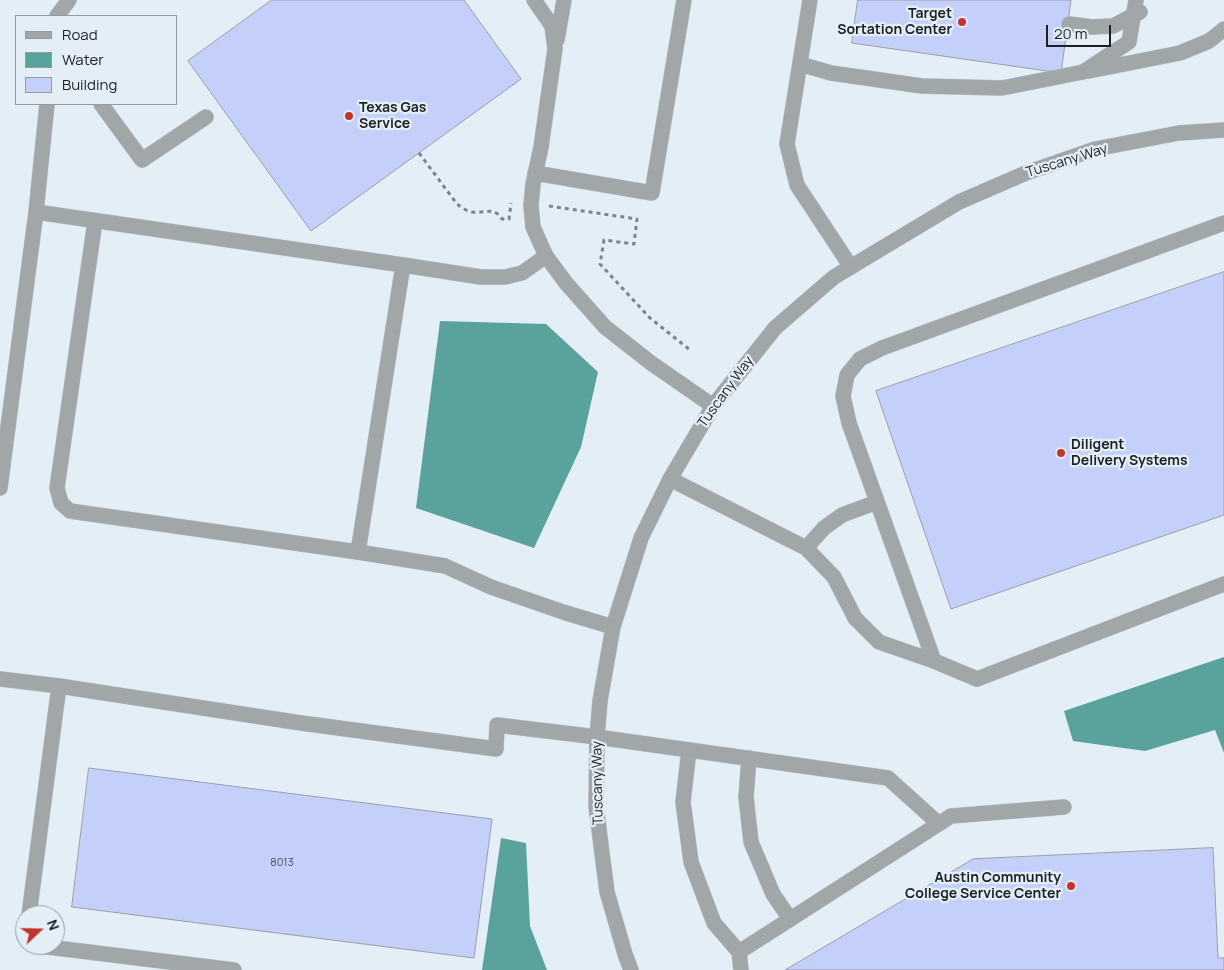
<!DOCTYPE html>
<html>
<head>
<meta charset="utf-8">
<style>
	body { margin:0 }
	#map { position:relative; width:1224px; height:970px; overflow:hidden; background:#e4eef6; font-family:Manrope,sans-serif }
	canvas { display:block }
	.legend { position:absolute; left:15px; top:15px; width:162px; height:90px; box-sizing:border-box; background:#e4eef6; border:1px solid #949ca2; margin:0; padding:6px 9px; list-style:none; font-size:15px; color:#1d2023 }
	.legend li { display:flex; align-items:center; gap:10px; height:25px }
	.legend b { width:25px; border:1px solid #949ca2 }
	.north { position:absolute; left:15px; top:905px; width:50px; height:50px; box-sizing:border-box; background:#e4eef6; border:1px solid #949ca2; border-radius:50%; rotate:69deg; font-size:14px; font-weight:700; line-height:20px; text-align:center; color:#1d2023 }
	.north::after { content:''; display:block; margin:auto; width:18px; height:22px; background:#c2342d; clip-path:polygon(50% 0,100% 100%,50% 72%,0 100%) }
	.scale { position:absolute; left:1046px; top:25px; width:65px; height:22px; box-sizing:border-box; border:2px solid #1d2023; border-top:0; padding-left:6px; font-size:15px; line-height:18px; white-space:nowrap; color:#1d2023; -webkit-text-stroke:4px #e4eef6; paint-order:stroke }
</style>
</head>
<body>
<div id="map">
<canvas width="1224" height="970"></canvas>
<ul class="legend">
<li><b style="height:6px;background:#a1a6a8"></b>Road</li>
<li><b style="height:14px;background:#59a39c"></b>Water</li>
<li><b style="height:14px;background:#c4d0fa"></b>Building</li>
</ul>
<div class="north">N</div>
<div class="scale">20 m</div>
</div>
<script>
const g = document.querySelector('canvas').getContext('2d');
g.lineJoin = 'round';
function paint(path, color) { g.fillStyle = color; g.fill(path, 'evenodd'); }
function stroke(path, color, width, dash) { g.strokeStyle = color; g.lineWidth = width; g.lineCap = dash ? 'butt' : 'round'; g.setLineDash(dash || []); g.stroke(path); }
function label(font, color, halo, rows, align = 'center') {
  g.font = font + ' Manrope,sans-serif'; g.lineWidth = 4.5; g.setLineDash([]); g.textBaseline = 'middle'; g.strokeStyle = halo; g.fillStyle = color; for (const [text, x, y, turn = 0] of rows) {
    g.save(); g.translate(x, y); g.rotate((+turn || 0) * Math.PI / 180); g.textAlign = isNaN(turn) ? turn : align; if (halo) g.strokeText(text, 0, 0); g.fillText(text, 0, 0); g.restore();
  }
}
paint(new Path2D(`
	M440,321L546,324L598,372L581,447L534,548L416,508Z
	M1224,657V753L1215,730L1145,751L1073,741L1064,711Z
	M501,838L526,843L530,926L547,970H482Z`), '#59a39c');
const building = new Path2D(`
	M272,0H464L521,79L311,231L188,61Z
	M858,0H1071L1061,73L852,43Z
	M1224,272V515L951,609L876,391Z
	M89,768L492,819L474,958L72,907Z
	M1213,848L1218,958H1224V970H785L973,859Z`);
paint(building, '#c4d0fa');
stroke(building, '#9b9da7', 1);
const minor = new Path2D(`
	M534,0L552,26L555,49L541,147L533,184L531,206L533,227L546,256L566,283L605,327L651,363L713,406
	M810,0L787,144L797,185L851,267
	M57,16L69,0
	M1069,24L1092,27L1113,26L1140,12
	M557,40L564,0
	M800,64L831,73L922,86L1002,88L1083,72L1129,42L1136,0
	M1089,71L1180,53L1209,41L1224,29
	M101,104L142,160L206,117
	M535,173L652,193L684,0
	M36,212L403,265L481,277H505L522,273L546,256
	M95,221L57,488L61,503L70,511L358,552
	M1224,223L882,348L860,359L847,375L843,396L849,423L934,661L977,679L1224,584
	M403,265L358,552L445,566L491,587L563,612L613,627
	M670,479L806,548L834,577L855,618L879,642L934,661
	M0,488L36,212L47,104
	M806,548L824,528L842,515L877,502
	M0,679L59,686
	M689,750L683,802L691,862L714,923L739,952
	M749,758L746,797L751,842L773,894L790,919
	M29,915L59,686L301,723L496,749L497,725L597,737L888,778L939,824
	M32,945L234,970
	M631,970L625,954L607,892L596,806L597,737L600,701L613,627L641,538L670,479L713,406L775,328L834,277L959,202L1026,173L1095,149L1179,133L1224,130
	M741,970L739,952L951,816L1064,807`);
stroke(minor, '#c0c9d0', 16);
stroke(new Path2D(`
	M419,153L457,204C461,207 466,211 472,212C484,214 494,206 502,219H509L511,203
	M549,206L637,219L634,244L604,240L600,264L650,318L690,350`), '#7e848a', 3, [4, 4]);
stroke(minor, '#a1a6a8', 15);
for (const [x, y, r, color] of [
	[962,22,5,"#c2342d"],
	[349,116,5,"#c2342d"],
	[1061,453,5,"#c2342d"],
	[1071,886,5,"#c2342d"]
]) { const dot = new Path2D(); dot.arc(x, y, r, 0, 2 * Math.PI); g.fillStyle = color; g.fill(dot); stroke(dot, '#e4eef6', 2); }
label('11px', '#474c59', null, [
	["8013",282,863]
]);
label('bold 14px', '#1d2023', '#e4eef6', [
	["Target",952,14],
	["Sortation Center",952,30],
	["Texas Gas",359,108,"left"],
	["Service",359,124,"left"],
	["Diligent",1071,445,"left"],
	["Delivery Systems",1071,461,"left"],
	["Austin Community",1061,878],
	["College Service Center",1061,894]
], 'right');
label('14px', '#1d2023', '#e4eef6', [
	["Tuscany Way",1067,161,-17],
	["Tuscany Way",726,392,-54],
	["Tuscany Way",598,783,-91]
]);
</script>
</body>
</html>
